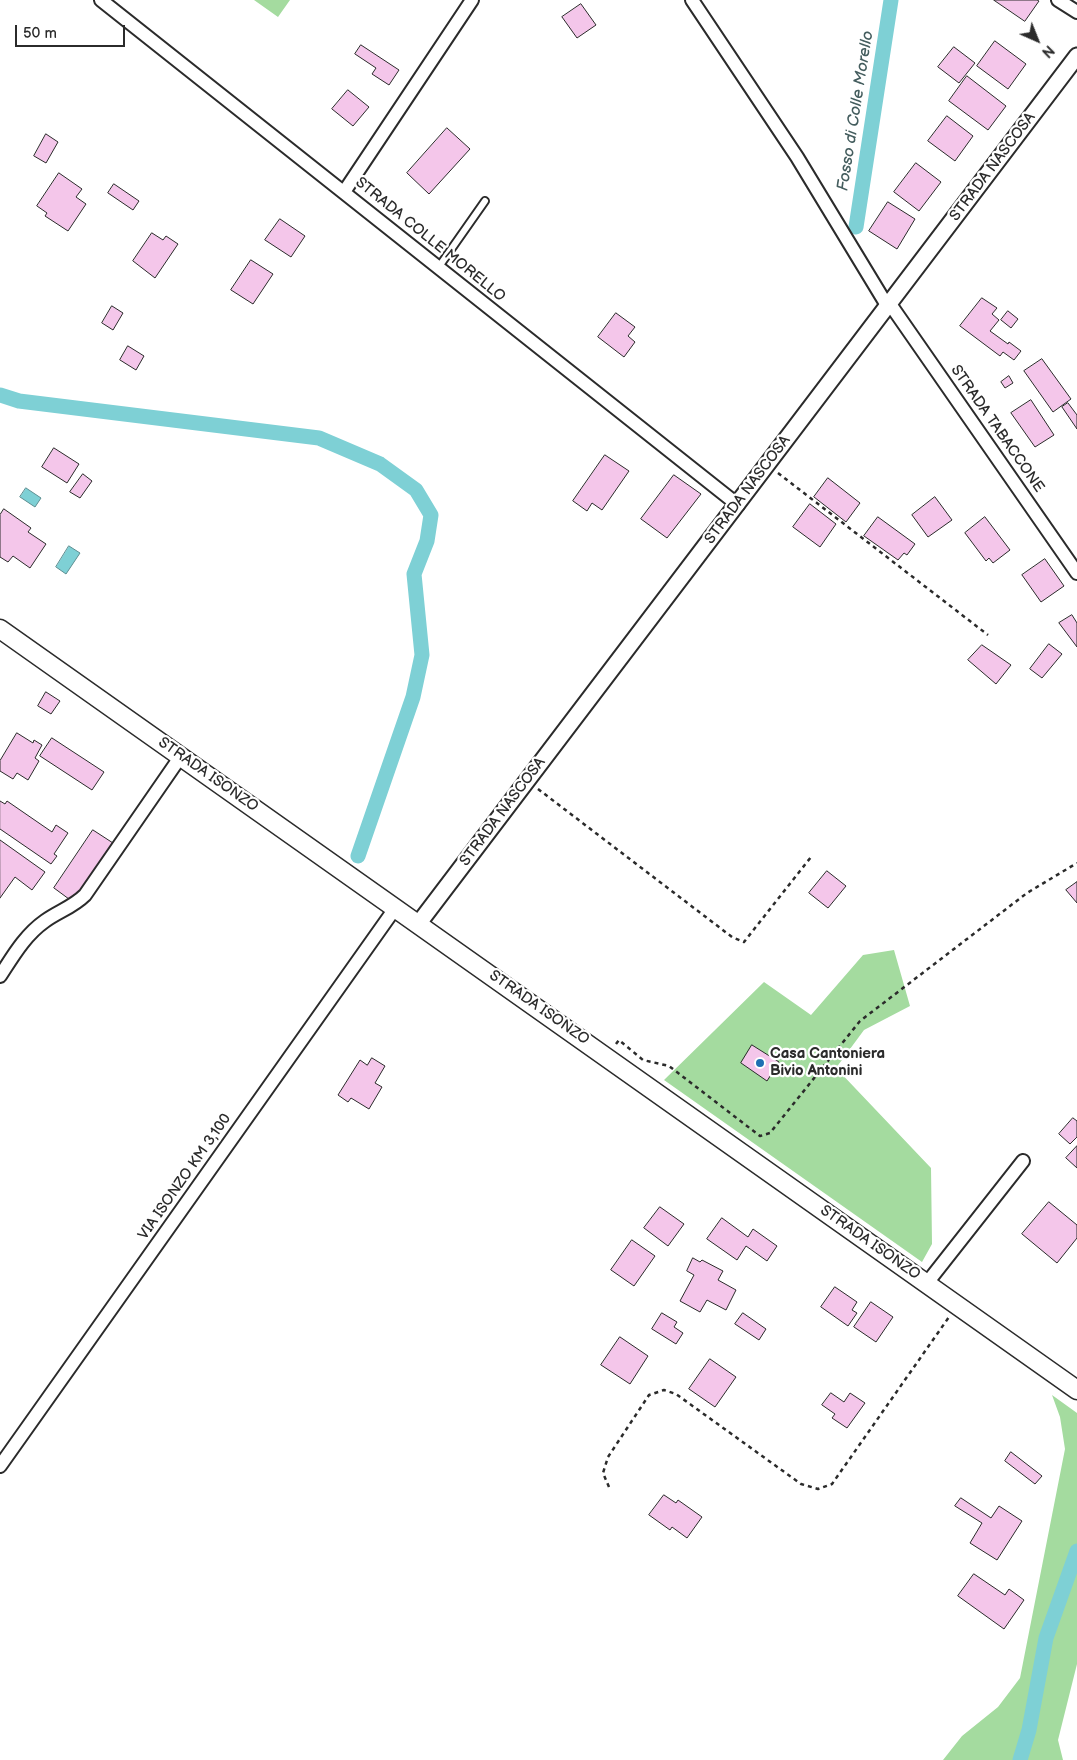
<!DOCTYPE html>
<html>
<head>
<meta charset="utf-8">
<style>
	body { margin:0 }
	#map { position:relative; width:1077px; height:1760px; overflow:hidden; background:#fff; font-family:"Balsamiq Sans",sans-serif }
	canvas { display:block }
	.north { position:absolute; left:1012px; top:15px; width:50px; height:50px; -webkit-text-stroke:4px #fff; paint-order:stroke; rotate:136deg; font-size:14px; font-weight:700; line-height:20px; text-align:center; color:#2b2b2b }
	.north::after { content:''; display:block; margin:auto; width:18px; height:22px; background:#2b2b2b; clip-path:polygon(50% 0,100% 100%,50% 72%,0 100%) }
	.scale { position:absolute; left:15px; top:25px; width:110px; height:22px; box-sizing:border-box; border:2px solid #2b2b2b; border-top:0; padding-left:6px; font-size:15px; line-height:18px; white-space:nowrap; color:#2b2b2b; -webkit-text-stroke:4px #fff; paint-order:stroke }
</style>
</head>
<body>
<div id="map">
<canvas width="1077" height="1760"></canvas>
<div class="north">N</div>
<div class="scale">50 m</div>
</div>
<script>
const g = document.querySelector('canvas').getContext('2d');
g.lineJoin = 'round';
function paint(path, color) { g.fillStyle = color; g.fill(path, 'evenodd'); }
function stroke(path, color, width, dash) { g.strokeStyle = color; g.lineWidth = width; g.lineCap = dash ? 'butt' : 'round'; g.setLineDash(dash || []); g.stroke(path); }
function label(font, color, halo, rows, align = 'center') {
  g.font = font + ' "Balsamiq Sans",sans-serif'; g.lineWidth = 4.5; g.setLineDash([]); g.textBaseline = 'middle'; g.strokeStyle = halo; g.fillStyle = color; for (const [text, x, y, turn = 0] of rows) {
    g.save(); g.translate(x, y); g.rotate((+turn || 0) * Math.PI / 180); g.textAlign = isNaN(turn) ? turn : align; if (halo) g.strokeText(text, 0, 0); g.fillText(text, 0, 0); g.restore();
  }
}
paint(new Path2D(`
	M254,0H290L278,17Z
	M894,950L910,1006L864,1030L836,1068L931,1168L932,1244L922,1262L664,1080L764,982L811,1015L863,955Z
	M1052,1395L1077,1413V1664L1058,1740L1063,1760H943L962,1736L998,1707L1020,1678L1065,1449L1060,1417Z`), '#a4db9f');
const water = new Path2D(`
	M26,488L41,498L35,507L20,497Z
	M69,546L80,553L66,574L56,567Z`);
paint(water, '#7ed0d5');
stroke(water, '#5d8e91', 1);
stroke(new Path2D(`
	M856,227L891,0
	M0,395L19,401L319,438L380,464L416,490L431,515L427,541L414,574L422,655L413,697L358,856
	M1020,1760L1029,1730L1046,1638L1077,1551`), '#7ed0d5', 15);
const building = new Path2D(`
	M994,0H1037L1039,1L1025,21Z
	M581,4L596,25L577,38L562,17Z
	M995,41L1026,64L1008,89L977,66Z
	M361,45L399,70L389,85L372,74L376,68L355,54Z
	M954,47L975,63L959,83L938,67Z
	M967,76L1006,106L988,130L949,101Z
	M348,90L369,107L353,126L332,109Z
	M947,116L973,136L955,161L928,141Z
	M447,128L470,149L429,194L407,173Z
	M46,134L58,142L46,163L34,156Z
	M916,163L941,182L919,211L894,192Z
	M59,173L82,189L76,197L86,204L68,231L45,216L47,213L37,206Z
	M114,184L139,201L133,210L108,193Z
	M888,202L915,219L897,249L869,231Z
	M280,219L305,236L291,257L265,240Z
	M152,233L163,240L166,236L178,244L155,278L133,261Z
	M251,260L273,274L253,304L231,290Z
	M982,298L997,308L992,314L999,320L990,331L1008,344L1009,342L1021,351L1014,360L1003,352L1000,356L960,326Z
	M112,306L123,313L113,330L102,323Z
	M1008,311L1018,319L1011,328L1001,320Z
	M616,313L635,327L628,336L635,342L624,357L598,337Z
	M128,346L144,356L136,370L120,360Z
	M1042,359L1071,399L1053,412L1024,371Z
	M1009,376L1013,383L1005,388L1001,382Z
	M1031,400L1054,435L1035,447L1011,413Z
	M1068,403L1077,415V429L1062,407Z
	M54,448L79,464L67,483L42,467Z
	M605,455L629,471L602,510L592,503L587,511L573,501Z
	M83,474L92,481L80,498L70,492Z
	M674,475L701,494L667,538L641,519Z
	M828,478L860,503L846,522L814,497Z
	M935,497L952,520L928,537L912,515Z
	M810,504L836,524L820,547L793,527Z
	M4,509L31,528L28,532L46,544L30,568L13,556L8,562L0,557V515Z
	M878,517L915,544L907,555L904,553L898,560L864,536Z
	M985,517L1010,550L993,563L989,558L986,561L965,533Z
	M1045,559L1064,586L1041,602L1022,575Z
	M1072,615L1077,623V647L1059,623Z
	M1049,644L1062,654L1042,678L1030,669Z
	M982,645L1011,665L996,684L968,660Z
	M46,692L60,701L51,714L38,706Z
	M17,733L33,743L34,740L42,745L35,758L39,761L28,780L17,773L13,779L0,771V761Z
	M52,738L104,772L92,790L40,756Z
	M0,801L5,804L7,801L52,832L56,825L68,833L54,854L57,856L51,864L0,829Z
	M93,830L113,843L73,902L54,888Z
	M0,840L45,872L32,890L15,877L0,898Z
	M827,871L846,886L828,908L809,893Z
	M1077,882V903L1066,890Z
	M752,1045L779,1062L767,1081L741,1063Z
	M372,1058L385,1066L375,1083L382,1087L369,1109L351,1098L348,1102L338,1095L360,1060L367,1065Z
	M1073,1118L1077,1121V1137L1070,1144L1059,1134Z
	M1077,1146V1168L1066,1158Z
	M1049,1202L1077,1225V1238L1057,1263L1022,1234Z
	M660,1207L684,1224L668,1246L644,1228Z
	M722,1218L748,1237L753,1229L777,1246L767,1261L746,1246L737,1260L707,1239Z
	M632,1240L655,1256L634,1286L611,1270Z
	M693,1258L700,1262L702,1260L723,1271L718,1280L736,1290L726,1310L707,1300L700,1312L680,1301L694,1275L687,1271Z
	M835,1287L857,1302L852,1310L857,1313L848,1326L821,1307Z
	M871,1302L893,1317L876,1342L854,1327Z
	M662,1313L677,1322L674,1327L683,1333L676,1344L652,1329Z
	M743,1313L766,1329L759,1340L735,1324Z
	M620,1337L648,1356L630,1384L601,1365Z
	M710,1359L736,1377L715,1407L689,1389Z
	M831,1393L844,1402L850,1393L865,1403L847,1428L832,1418L835,1414L822,1405Z
	M1011,1452L1042,1476L1035,1484L1005,1461Z
	M664,1495L676,1503L678,1500L702,1517L687,1538L672,1527L670,1530L649,1515Z
	M961,1498L991,1518L999,1506L1022,1521L997,1560L970,1543L982,1523L955,1506Z
	M974,1574L1005,1595L1009,1589L1024,1600L1004,1629L958,1596Z`);
paint(building, '#f4c6ea');
stroke(building, '#2b2b2b', 1);
const service = new Path2D(`
	M438,268L485,201`);
const minor = new Path2D(`
	M101,0L738,505
	M692,0L797,157L888,307
	M1058,0L1077,12
	M344,192L472,0
	M890,304L1077,573
	M0,976C13,956 25,935 45,921C59,911 73,907 85,895L181,756
	M927,1283L1023,1161
	M0,1466L396,907`);
const tertiary = new Path2D(`
	M419,923L1077,56`);
const secondary = new Path2D(`
	M0,629L1077,1390`);
stroke(service, '#2b2b2b', 10);
stroke(minor, '#2b2b2b', 16);
stroke(tertiary, '#2b2b2b', 19);
stroke(secondary, '#2b2b2b', 21);
stroke(new Path2D(`
	M778,473L988,635
	M538,789L732,937L744,942L811,857
	M616,1044L619,1040L643,1060L669,1066L760,1136L770,1133L860,1021L1027,893L1077,863
	M609,1487L603,1473L608,1457L649,1395L664,1390L676,1394L801,1484L818,1489L832,1484L949,1317`), '#2b2b2b', 2.5, [4, 4]);
stroke(service, '#fff', 6);
stroke(minor, '#fff', 12);
stroke(tertiary, '#fff', 15);
stroke(secondary, '#fff', 18);
for (const [x, y, r, color] of [
	[760,1063,5,"#1f6fb2"]
]) { const dot = new Path2D(); dot.arc(x, y, r, 0, 2 * Math.PI); g.fillStyle = color; g.fill(dot); stroke(dot, '#fff', 2); }
label('15px', '#2b2b2b', '#fff', [
	["STRADA NASCOSA",993,167,-53],
	["STRADA COLLE MORELLO",430,240,39],
	["STRADA TABACCONE",997,429,55],
	["STRADA NASCOSA",748,490,-53],
	["STRADA ISONZO",208,775,35],
	["STRADA NASCOSA",503,812,-53],
	["STRADA ISONZO",539,1008,35],
	["VIA ISONZO KM 3,100",185,1177,-55],
	["STRADA ISONZO",870,1243,35]
]);
label('bold 15px', '#2b2b2b', '#fff', [
	["Casa Cantoniera",770,1054],
	["Bivio Antonini",770,1071]
], 'left');
label('italic 16px', '#445d5e', '#fff', [
	["Fosso di Colle Morello",856,111,-81]
]);
</script>
</body>
</html>
